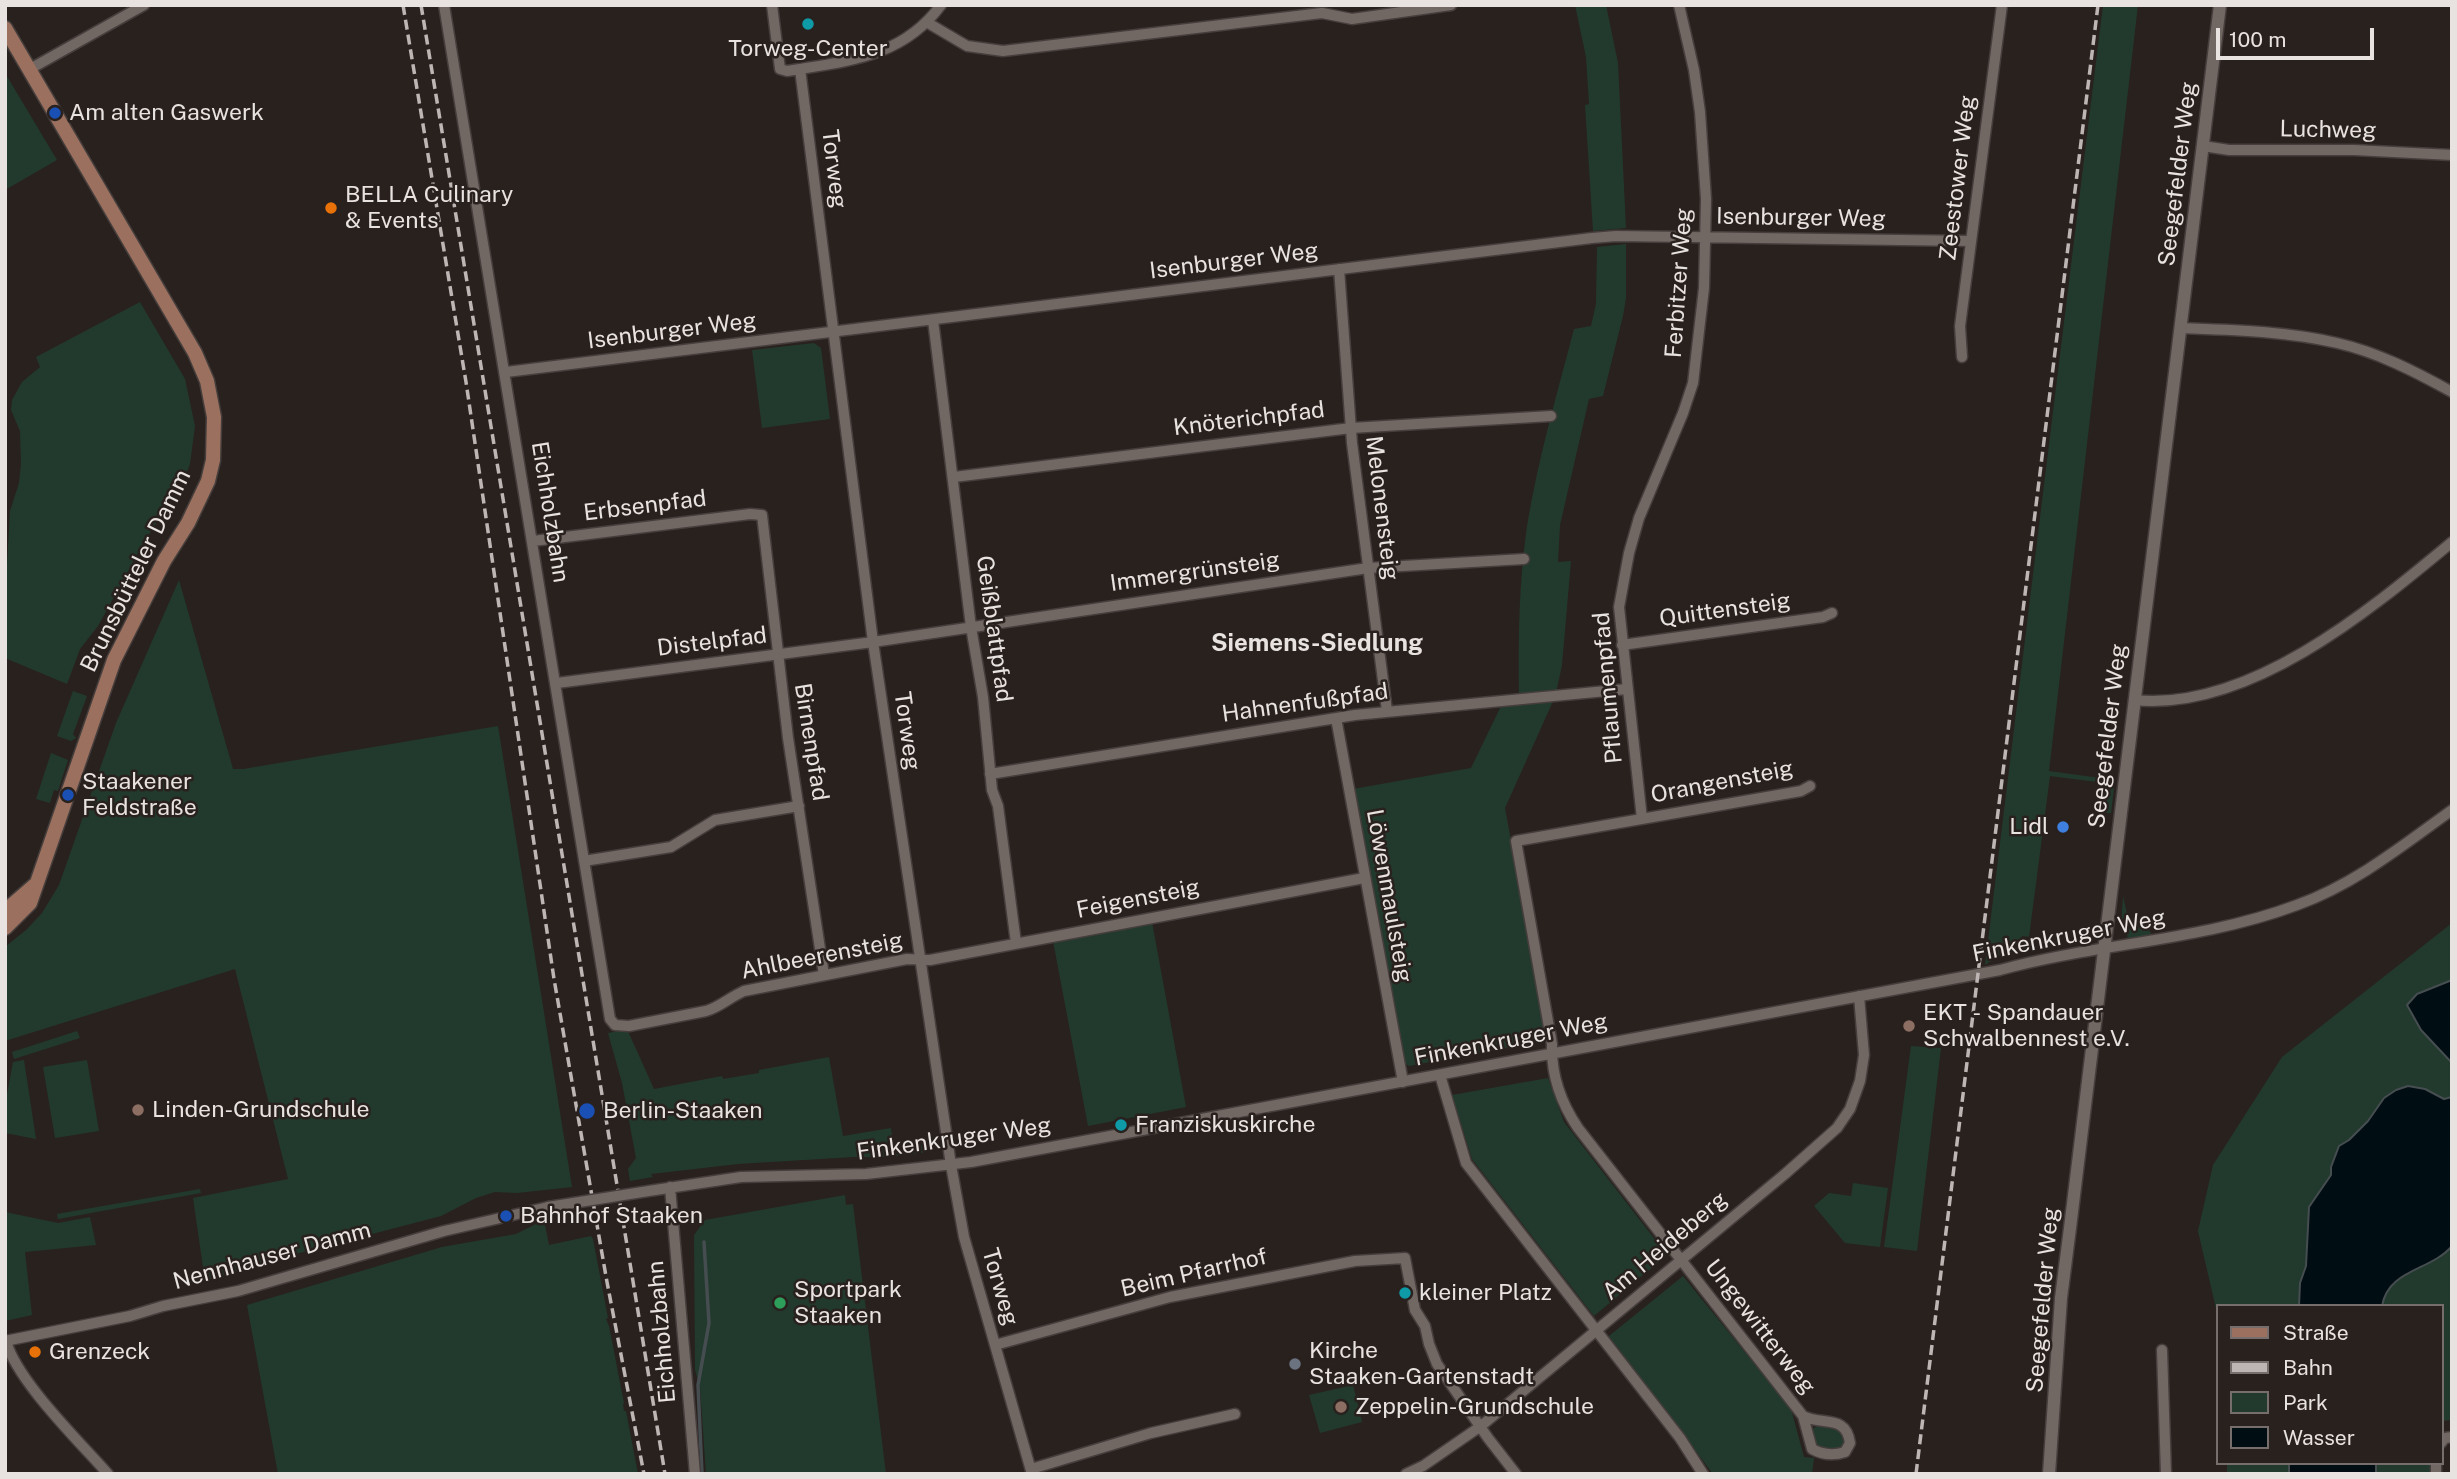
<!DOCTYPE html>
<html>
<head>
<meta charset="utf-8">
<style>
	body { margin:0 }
	#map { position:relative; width:2457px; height:1479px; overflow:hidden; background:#29211e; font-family:"Public Sans",sans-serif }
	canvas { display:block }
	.frame { position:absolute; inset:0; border:7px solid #e8e2e0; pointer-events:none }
	.legend { position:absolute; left:2216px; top:1304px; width:228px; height:161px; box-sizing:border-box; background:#29211e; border:2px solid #756e6c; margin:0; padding:9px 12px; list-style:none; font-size:21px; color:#e8e2e0 }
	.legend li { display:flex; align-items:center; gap:14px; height:35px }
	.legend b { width:35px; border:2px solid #756e6c }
	.scale { position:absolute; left:2216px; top:28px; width:158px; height:32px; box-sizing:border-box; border:4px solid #e8e2e0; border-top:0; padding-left:9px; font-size:21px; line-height:24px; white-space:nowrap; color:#e8e2e0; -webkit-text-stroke:5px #29211e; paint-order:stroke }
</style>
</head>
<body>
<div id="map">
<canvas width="2457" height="1479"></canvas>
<div class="frame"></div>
<ul class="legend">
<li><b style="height:9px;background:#9b705e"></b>Straße</li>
<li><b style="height:9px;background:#bdb6b4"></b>Bahn</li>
<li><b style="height:19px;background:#223a2d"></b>Park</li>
<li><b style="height:19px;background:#000d13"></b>Wasser</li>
</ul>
<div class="scale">100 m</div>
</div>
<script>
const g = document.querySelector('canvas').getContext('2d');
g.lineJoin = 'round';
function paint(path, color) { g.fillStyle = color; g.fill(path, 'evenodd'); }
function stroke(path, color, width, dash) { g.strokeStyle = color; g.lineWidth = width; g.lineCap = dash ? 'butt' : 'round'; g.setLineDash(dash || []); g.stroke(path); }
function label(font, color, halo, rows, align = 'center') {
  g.font = font + ' "Public Sans",sans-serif'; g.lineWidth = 5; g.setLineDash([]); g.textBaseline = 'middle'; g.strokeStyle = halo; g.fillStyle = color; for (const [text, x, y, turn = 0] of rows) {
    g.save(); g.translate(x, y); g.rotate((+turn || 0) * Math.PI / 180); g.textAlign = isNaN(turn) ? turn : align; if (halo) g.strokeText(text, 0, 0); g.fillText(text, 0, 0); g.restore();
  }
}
paint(new Path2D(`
	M1575,5H1606L1618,63L1626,228L1593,231L1585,105L1589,104L1586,57Z
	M2103,5H2138L2049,771L2115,780L2111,813H2106V810L2096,809L2097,782L2050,776L2029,937L2022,936L2021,941L1985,965Z
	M5,73L57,160L5,190Z
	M1626,244V298L1623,316L1603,396L1589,399L1560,525L1558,562L1571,561L1562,665L1556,693L1519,696C1518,639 1519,582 1527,526C1538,459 1557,394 1574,329L1591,326L1596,304L1597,247Z
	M140,302L185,379L195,426L190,464L184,480L144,542L98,626L80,649L67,684L5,658V601L10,511L19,483L21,464L20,431L11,410L12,400L22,382L40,367L36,357Z
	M814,343L821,348L830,419L762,428L752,350Z
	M179,580L233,769H243L498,726L572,1187L517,1193L495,1192L476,1198L441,1216L288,1256L205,1281L193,1198L288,1179L235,969L5,1041V947L26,930L42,913L59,885L116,723Z
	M73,691L87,696L73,734L76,738L71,741L57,736Z
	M1554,699L1505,808L1547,1035L1542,1041L1409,1066L1403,1062L1353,789L1471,768L1502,704Z
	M51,753L68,760L58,791L54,790L50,803L36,799Z
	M2123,896L2129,923L2144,921L2153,937L2128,941L2127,934H2123L2121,926Z
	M1152,922L1186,1107L1088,1126L1053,941Z
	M2452,923V980L2417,994L2407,1005L2416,1022L2452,1063V1097L2444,1099L2414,1087L2396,1090L2384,1098L2368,1121L2349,1140L2339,1146L2331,1166V1175L2309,1207L2306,1266L2300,1283L2299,1306H2217V1313L2198,1231L2213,1165L2282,1057Z
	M627,1029L654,1089L722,1076L723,1079L759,1073V1070L829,1057L843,1136L891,1128L893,1146L933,1144L934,1151L890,1157H854L738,1164L651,1174L653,1177L630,1181L628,1169L636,1158L622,1083L608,1033Z
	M77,1031L80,1038L14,1059L12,1052Z
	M1911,1046L1941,1048L1917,1251L1884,1247Z
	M24,1060L36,1139L5,1133V1105L13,1062Z
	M87,1060L99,1131L55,1138L43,1067Z
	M1548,1078L1564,1122L1667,1255L1594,1316L1472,1159L1452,1095Z
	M1853,1183L1888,1188L1880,1247L1845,1243L1814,1206L1829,1193L1851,1196Z
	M200,1189L201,1193L58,1219L57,1214Z
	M845,1195L846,1205L853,1204L886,1474H706L700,1387L695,1370L694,1235L705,1220Z
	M5,1212L58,1223L90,1217L96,1245L25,1252L32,1315L5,1321Z
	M544,1220L549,1245L591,1236L593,1239L608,1318L606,1319L609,1326L624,1403L623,1404L624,1411H626L638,1474H278L247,1305L442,1247L516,1234Z
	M2452,1246V1420L2441,1421V1306H2382C2388,1269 2431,1271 2452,1246Z
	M1683,1276L1791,1409L1804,1457L1814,1458L1812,1474H1713L1609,1336Z
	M1353,1385L1362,1422L1320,1433L1309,1395Z
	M1819,1425L1841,1428L1846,1444L1841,1450H1819L1810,1437L1812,1429Z
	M2227,1463H2289V1474H2227Z
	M2376,1463H2431V1474H2376Z`), '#223a2d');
const water = new Path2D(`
	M2452,980V1063L2421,1030L2407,1005L2417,994Z
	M2408,1086L2425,1089L2444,1099L2452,1097V1246C2431,1271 2388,1269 2382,1306H2299L2300,1283L2306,1266L2309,1207L2331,1175V1167L2339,1146L2349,1140L2368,1121L2384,1098L2396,1090Z
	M2289,1463H2376V1473L2289,1474Z`);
paint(water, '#000d13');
stroke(water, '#464d50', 2);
stroke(new Path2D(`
	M702,1474L698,1385L709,1323L704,1242`), '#464d50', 3.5);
const minor = new Path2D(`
	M444,5L610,1019L615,1025L629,1026L706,1011C720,1007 730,997 744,991L907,959L930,960L1364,878
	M772,5L780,69L787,71C847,61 902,58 941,5
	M928,23L967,46L1003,51L1322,13L1352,19L1451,5
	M30,69L144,5
	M800,69L873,642L951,1165L964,1237L1032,1474
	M2203,146L2229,150H2354L2452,155
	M1339,269L1352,443L1387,711
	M933,320L971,627L983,697L992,790L998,806L1016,943
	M2180,328C2233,330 2285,331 2337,343C2377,352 2416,372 2452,392
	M1962,357L1960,326L2002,5
	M506,372L1592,238L1616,236L1971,241
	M954,477L1351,428L1551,416
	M533,541L750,514L762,515L788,738L824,975
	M1622,645L1823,617L1832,613
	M557,683L873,642L1368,568L1524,559
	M2134,700C2248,712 2369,611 2452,542
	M1336,718L1403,1082
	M990,774L1355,715L1627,689
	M1642,819L1619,607L1629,553L1639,518L1683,413L1693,383L1704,288L1706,199L1700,112L1694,70L1679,5
	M584,861L671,847L715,820L799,806
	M1440,1075L1466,1163L1680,1438L1703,1474
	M670,1187L695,1474
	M655,1190L741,1177L866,1174L971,1162L2000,970C2098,943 2201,941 2297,905C2355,884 2402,846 2452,810
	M5,1341L130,1316L163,1306L238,1291L444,1231L548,1207
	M6,1341C17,1381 79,1441 108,1474
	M995,1345L1170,1297L1355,1261L1405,1258L1415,1310L1425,1326L1429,1344L1437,1364L1488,1438L1516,1474
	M2162,1350L2166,1474
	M1803,1416C1823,1426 1846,1414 1850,1443L1845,1452C1833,1456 1823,1455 1812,1449L1803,1416L1578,1128C1561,1103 1551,1075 1552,1044L1516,841L1801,791L1810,786
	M2441,1443L2445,1438L2452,1437
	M1031,1469L1151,1433L1235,1414
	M1406,1474L1423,1466L1481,1426L1785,1174L1837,1128L1850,1109L1860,1081L1864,1055L1859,996
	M2436,1474V1463`);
const tertiary = new Path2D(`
	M2049,1474L2061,1298L2070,1228L2220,5`);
const secondary = new Path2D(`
	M5,28L195,353L207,381L214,417L213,460L208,481L188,523L164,561L114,660L30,903L5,928
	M5,911L36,884`);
stroke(minor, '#453e3c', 13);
stroke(tertiary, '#453e3c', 15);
stroke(secondary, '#453e3c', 17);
stroke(minor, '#716763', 10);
stroke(tertiary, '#716763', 12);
stroke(secondary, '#9b705e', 14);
stroke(new Path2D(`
	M403,5L466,382L554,979L607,1282L644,1474
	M421,5L665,1474
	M1916,1474L2098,5`), '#bdb6b4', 3.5, [10, 5]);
const minorBridge = new Path2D(`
	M548,1207L655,1190`);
stroke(minorBridge, '#453e3c', 13, []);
stroke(minorBridge, '#716763', 10);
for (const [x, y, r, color] of [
	[808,24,7,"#0f9aa8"],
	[55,113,7,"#1a4fb4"],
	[331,208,7,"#e8710a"],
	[68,795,7,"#1a4fb4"],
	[2063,827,7,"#3f7fe0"],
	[1909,1026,7,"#8d6e63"],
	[138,1110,7,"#8d6e63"],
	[587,1111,9,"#1a4fb4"],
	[1121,1125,7,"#0f9aa8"],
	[506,1216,7,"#1a4fb4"],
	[1405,1293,7,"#0f9aa8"],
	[780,1303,7,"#2e9e5b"],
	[35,1352,7,"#e8710a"],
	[1295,1364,7,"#6b7280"],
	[1341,1407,7,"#8d6e63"]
]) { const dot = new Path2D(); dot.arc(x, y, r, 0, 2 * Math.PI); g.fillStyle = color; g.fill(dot); stroke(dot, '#29211e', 2.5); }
label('23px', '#e8e2e0', '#29211e', [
	["Torweg-Center",808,49,"center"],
	["Am alten Gaswerk",69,113],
	["BELLA Culinary",345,195],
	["& Events",345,221],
	["Staakener",82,782],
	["Feldstraße",82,808],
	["Lidl",2049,827,"right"],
	["EKT - Spandauer",1923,1013],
	["Schwalbennest e.V.",1923,1039],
	["Linden-Grundschule",152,1110],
	["Berlin-Staaken",603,1111],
	["Franziskuskirche",1135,1125],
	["Bahnhof Staaken",520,1216],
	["Sportpark",794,1290],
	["Staaken",794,1316],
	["kleiner Platz",1419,1293],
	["Kirche",1309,1351],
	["Staaken-Gartenstadt",1309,1377],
	["Grenzeck",49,1352],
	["Zeppelin-Grundschule",1355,1407]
], 'left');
label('23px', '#e8e2e0', '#29211e', [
	["Luchweg",2328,130,1],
	["Torweg",834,169,83],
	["Seegefelder Weg",2178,174,-83],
	["Zeestower Weg",1958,178,-83],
	["Isenburger Weg",1801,218,1],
	["Isenburger Weg",1234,261,-7],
	["Ferbitzer Weg",1679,283,-86],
	["Isenburger Weg",672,331,-7],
	["Knöterichpfad",1249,419,-7],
	["Erbsenpfad",645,506,-7],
	["Melonensteig",1382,508,83],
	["Eichholzbahn",550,512,81],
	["Brunsbütteler Damm",136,571,-64],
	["Immergrünsteig",1195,572,-8],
	["Quittensteig",1725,610,-8],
	["Geißblattpfad",994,629,82],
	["Distelpfad",712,642,-7],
	["Pflaumenpfad",1608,688,-95],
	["Hahnenfußpfad",1305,703,-8],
	["Torweg",907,731,82],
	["Seegefelder Weg",2108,736,-83],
	["Birnenpfad",811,742,81],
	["Orangensteig",1722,782,-11],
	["Löwenmaulsteig",1389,896,80],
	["Feigensteig",1138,899,-11],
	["Finkenkruger Weg",2069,936,-11],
	["Ahlbeerensteig",822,956,-11],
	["Finkenkruger Weg",1511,1040,-11],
	["Finkenkruger Weg",954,1139,-8],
	["Am Heideberg",1665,1246,-40],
	["Nennhauser Damm",272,1256,-15],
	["Beim Pfarrhof",1194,1273,-13],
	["Torweg",1000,1287,74],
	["Seegefelder Weg",2043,1300,-85],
	["Ungewitterweg",1760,1327,52],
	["Eichholzbahn",662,1332,-95]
]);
label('bold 24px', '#e8e2e0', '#29211e', [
	["Siemens-Siedlung",1317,644]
]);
</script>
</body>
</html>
